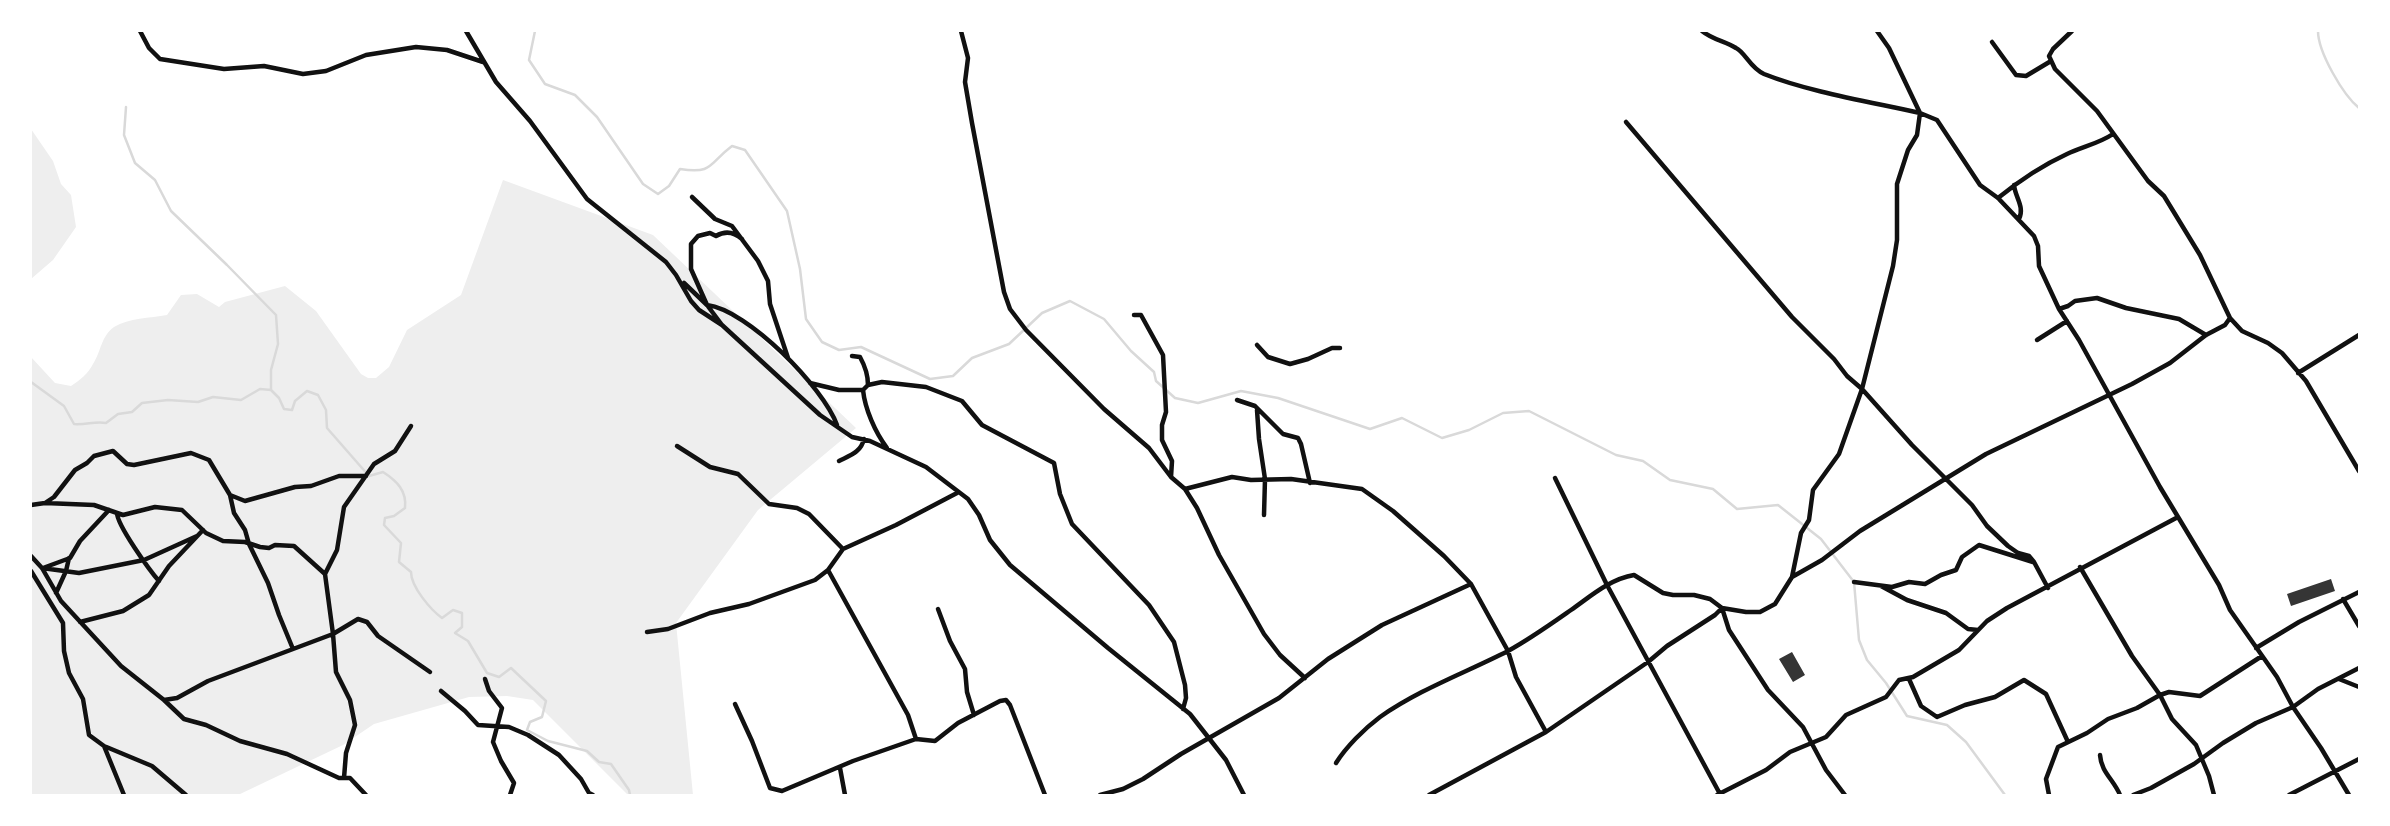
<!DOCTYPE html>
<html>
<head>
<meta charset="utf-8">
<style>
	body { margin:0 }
	#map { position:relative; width:2390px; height:826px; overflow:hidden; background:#fff; font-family:Overpass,sans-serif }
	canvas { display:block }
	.frame { position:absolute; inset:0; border:32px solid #fff; pointer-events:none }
</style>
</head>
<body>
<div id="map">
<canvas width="2390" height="826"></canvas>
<div class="frame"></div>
</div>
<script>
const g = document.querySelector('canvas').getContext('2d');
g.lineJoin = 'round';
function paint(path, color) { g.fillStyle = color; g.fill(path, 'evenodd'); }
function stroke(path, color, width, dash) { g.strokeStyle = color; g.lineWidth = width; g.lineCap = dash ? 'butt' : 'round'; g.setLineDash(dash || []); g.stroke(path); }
paint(new Path2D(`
	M31,129L53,161L61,184L71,195L76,227L53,260L31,279Z
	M503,180L653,235L856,428L758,510L676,623L693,795H628L533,700L507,696L469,697L374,724L343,745L238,795H31V357L55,383L71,386C80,380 88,374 93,364C101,352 101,336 114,327C129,318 150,318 167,315L181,295L197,294L219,307L225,302L285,286L316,311L361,374L368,378H376L389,367L407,330L461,295Z`), '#eee');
stroke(new Path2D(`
	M535,31L529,60L545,84L575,95L597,117L643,184L658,194L669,186L680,169C714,174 708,164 732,146L745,150L787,211L800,269L806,319L822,342L839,350L861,347L930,379L953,376L972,358L1009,344L1042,313L1070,301L1104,319L1131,351L1154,372L1156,381L1175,398L1198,403L1241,391L1278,398L1370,429L1402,418L1442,438L1469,430L1503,413L1529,411L1616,455L1643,461L1670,480L1713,489L1737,509L1778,505L1821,539L1854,582L1859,640L1867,660L1886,683L1907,716L1947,725L1966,742L2005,795
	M2318,31C2318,52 2343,95 2359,108
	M126,107L124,135L135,163L155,180L171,211L227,265L276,315L278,344L271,370V390L279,398L284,409L292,410L295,401L307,391L318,395L326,410L327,428L369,476L383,472C397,481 407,491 405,508L394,516L385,518L384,525L401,543L399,562L411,572C411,587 431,610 442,618L453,610L462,613V627L455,633L468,641L487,673L499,677L511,668L546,701L542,717L530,722L527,730L548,741L587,751L599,762L611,764L629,790L630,795
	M31,382L64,406L74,424C86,425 95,421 106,423L118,414L132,412L142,403L168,400L198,402L213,397L241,400L260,389L271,390`), '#d9d9d9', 2.5);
paint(new Path2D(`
	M2331,579L2335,591L2291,606L2287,594Z
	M1792,652L1805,675L1793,682L1779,659Z`), '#353535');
stroke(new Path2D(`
	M140,31L149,48L160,59L224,69L264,66L303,74L326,71L366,55L416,47L447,50L483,62
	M466,31L496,82L530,121L587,199L666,262L676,275L691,301L699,310L722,325L820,415L852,437L870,441L926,467L968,499L979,515L990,540L1010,565L1108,648L1190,714L1226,760L1244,795
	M961,31L968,58L965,82L972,123L1004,292L1010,309L1026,330L1104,409L1149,448L1171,477L1185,489L1197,508L1219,555L1264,634L1280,655L1305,678
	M1702,31C1713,40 1725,41 1736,48C1745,52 1750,68 1764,74C1809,92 1871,102 1920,113L1937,120L1980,185L1998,198L2034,236L2038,246L2039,266L2059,309L2079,340L2160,487L2219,585L2230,610L2277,677L2293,707L2321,748L2349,795
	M2072,31L2053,49L2049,56L2055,69L2097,111L2148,181L2164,196L2200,255L2230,318L2242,331L2268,343L2282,353L2306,381L2359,471
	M1992,42L2016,75L2026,76L2051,61
	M1626,122L1792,317L1834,359L1847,376L1862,389L1912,445L1972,505L1987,526L2008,546L2018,553L2029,556L2034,562L2048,588
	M2014,185C2015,197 2025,207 2019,219
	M692,197L715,219L732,226L758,261L768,281L770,304L788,358
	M1998,198C2019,181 2043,165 2067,154C2082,147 2100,143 2113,134
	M742,239C734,232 726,230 716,236L710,233L698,236L691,244V269L707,305C748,310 823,387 837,425
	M684,283L707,305L722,325
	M2059,309L2068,306L2075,301L2097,298L2126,308L2179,319L2206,335
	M1134,315H1141L1163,355L1166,412L1162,425V440L1172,461L1171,477
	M2037,340L2067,321
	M1257,345L1268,357L1290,364L1308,359L1332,348H1340
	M2298,373L2359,335
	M810,383L839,390H863L868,385C868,375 865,366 860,357L852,356
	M868,385L882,382L926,387L962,401L982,425L1054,463L1060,494L1072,524L1149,605L1174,642L1185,685L1186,698L1183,709
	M863,390C865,409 875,432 887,448
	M1237,400L1255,406L1283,434L1298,438L1301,444L1310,483
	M1257,410L1259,439L1265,479L1264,515
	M677,446L710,467L738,474L769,504L797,508L809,514L843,549
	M839,461C851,455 861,452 864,439
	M1555,478L1607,585L1720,794
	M1185,489L1232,477L1251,480L1291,479L1362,489L1393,511L1444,556L1471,584L1508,651L1516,677L1546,732
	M230,495L245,501L295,487L311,486L339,476H366
	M45,503L54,497L75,470L87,463L94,456L113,451L127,464L134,465L191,453L209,460L230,495L234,513L245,530L249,544L268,583L279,615L293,649
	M31,505L45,503L94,505L123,515L155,507L182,510L206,533L223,541L245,542L260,547L269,548L275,545L294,546L325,574L337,550L344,507L374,464L395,451L411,426
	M117,513C117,525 150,571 159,581
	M31,556L42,568L61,601L121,666L164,700L177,698L208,681L333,634L325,574
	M2080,567L2132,656L2160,695L2172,719L2196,745L2209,776L2214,795
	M42,568L79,573L144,560L197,536
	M43,568L70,558L80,541L109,510
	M828,570L908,715L916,739
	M31,571L63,623L64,651L69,673L83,699L89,735L104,746L152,766L186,795
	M1792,577L1801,533L1809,520L1813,490L1839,454L1862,389L1893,266L1897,240V184L1908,150L1917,135L1920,113L1889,48L1877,31
	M1854,582L1892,587L1909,582L1925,584L1941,575L1956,570L1962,557L1979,545L2033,562
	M1881,586L1907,600L1946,613L1968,629L1978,630
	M56,593L66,571L69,558
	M2343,599L2359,626
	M1722,608L1729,630L1768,690L1803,727L1826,770L1845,795
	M938,609L950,641L965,669L967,692L974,715
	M80,622L123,611L149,595L169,566L203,530
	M647,632L668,629L710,613L749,604L815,580L828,570L843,549L896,525L957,493
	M2256,648L2299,622L2359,592
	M485,679L489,691L502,708L493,742L501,761L514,783L510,795
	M1909,679L1921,706L1937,717L1965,705L1995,697L2024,680L2046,694L2068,742
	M2339,679L2359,687
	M441,691L465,711L478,725L509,727L528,735L559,755L581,779L589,793L593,795
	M164,700L184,719L206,725L240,741L287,754L339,778H350L366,795
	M735,704L752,741L770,788L782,791L853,761L916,739L935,741L958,723L1000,701L1006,700L1010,705L1045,795
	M104,746L124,795
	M2100,755C2101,772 2114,780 2120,795
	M1336,763C1346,747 1364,729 1380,717C1420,689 1465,673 1508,651C1530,639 1551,624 1571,610C1591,596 1610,579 1634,575L1663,593L1673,595H1694L1710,599L1722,608L1746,612H1760L1775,604L1792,577L1822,560L1860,531L1986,454L2132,384L2170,363L2206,335L2225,325L2230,318
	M840,768L845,795
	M344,778L346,753L355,725L350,700L336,672L333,634L358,619L367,622L378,636L430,672
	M1100,795L1123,789L1143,779L1181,754L1279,698L1328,659L1382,625L1471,584
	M1429,795L1546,732L1648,662L1667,646L1715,615L1722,608
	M1717,795L1766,770L1790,752L1826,737L1846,715L1886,697L1899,680L1913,677L1959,650L1987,621L2007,608L2178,517
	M2049,795L2046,779L2058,747L2087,733L2108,719L2137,708L2160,695L2169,692L2200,696L2262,656
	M2133,795L2151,788L2194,764L2223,743L2256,723L2293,707L2318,689L2359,668
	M2289,795L2359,759`), '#111', 4.5);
</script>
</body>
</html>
